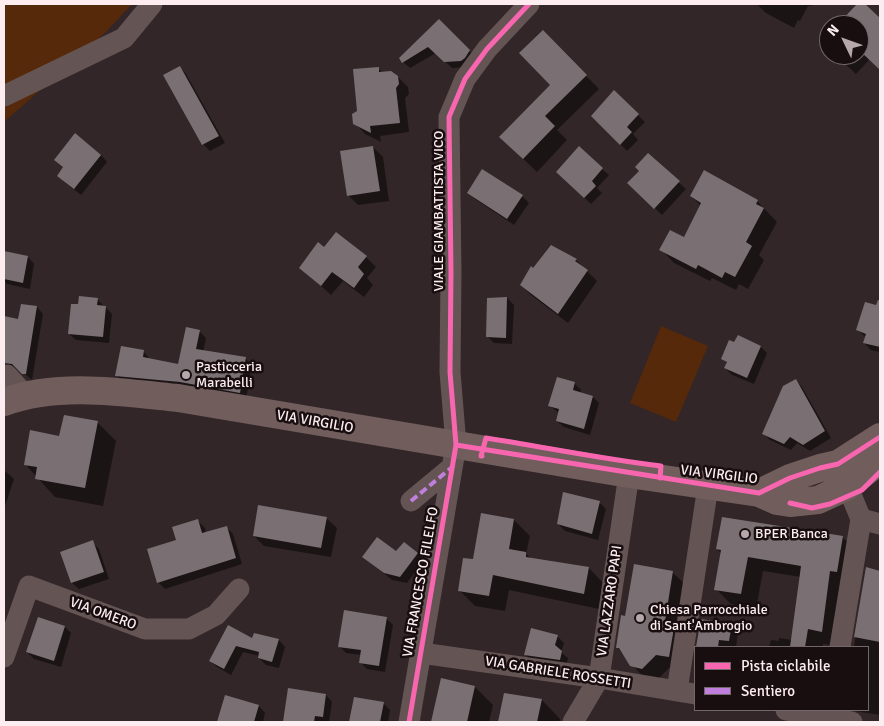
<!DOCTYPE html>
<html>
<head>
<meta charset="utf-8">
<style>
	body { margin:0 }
	#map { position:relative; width:884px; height:726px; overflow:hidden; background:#322629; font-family:Signika,sans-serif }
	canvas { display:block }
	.frame { position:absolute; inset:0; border:5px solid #fdedf0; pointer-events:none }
	.legend { position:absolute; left:694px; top:646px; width:175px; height:65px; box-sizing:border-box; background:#180e10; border:1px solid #74676a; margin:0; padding:6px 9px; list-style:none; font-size:15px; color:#fdedf0 }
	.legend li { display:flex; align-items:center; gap:10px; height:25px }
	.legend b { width:25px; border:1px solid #74676a }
	.north { position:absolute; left:819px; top:15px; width:50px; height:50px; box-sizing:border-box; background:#180e10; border:1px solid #74676a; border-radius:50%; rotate:312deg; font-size:14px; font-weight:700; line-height:20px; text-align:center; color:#fdedf0 }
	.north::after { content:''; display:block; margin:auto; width:18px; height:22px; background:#b6a7aa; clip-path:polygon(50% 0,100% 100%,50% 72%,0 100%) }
</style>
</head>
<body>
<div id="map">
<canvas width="884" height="726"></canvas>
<div class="frame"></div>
<ul class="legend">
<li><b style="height:6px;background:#f766af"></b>Pista ciclabile</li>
<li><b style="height:6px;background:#c07fdc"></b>Sentiero</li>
</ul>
<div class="north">N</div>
</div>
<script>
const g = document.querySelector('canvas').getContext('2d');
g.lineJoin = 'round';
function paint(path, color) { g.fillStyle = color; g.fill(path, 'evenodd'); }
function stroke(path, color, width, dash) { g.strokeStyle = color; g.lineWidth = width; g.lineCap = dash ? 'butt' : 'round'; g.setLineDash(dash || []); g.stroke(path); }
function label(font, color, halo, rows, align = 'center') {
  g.font = font + ' Signika,sans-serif'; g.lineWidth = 5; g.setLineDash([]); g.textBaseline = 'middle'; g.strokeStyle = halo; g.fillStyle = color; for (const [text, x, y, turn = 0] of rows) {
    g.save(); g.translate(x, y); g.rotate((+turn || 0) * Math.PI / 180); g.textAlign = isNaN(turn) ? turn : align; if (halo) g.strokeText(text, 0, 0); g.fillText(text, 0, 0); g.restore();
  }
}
paint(new Path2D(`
	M4,4H132L106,32L4,122Z
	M661,326L708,346L676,422L630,403Z`), '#55290a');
paint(new Path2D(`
	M757,4H813L811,6H808L800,21L798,20L794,28L766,13Z
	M858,4H863L880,19V69L870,59L856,74L835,55H859V25H847L843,20Z
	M439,20L476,58L468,67L452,68L436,53L410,68L403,62Z
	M543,32L599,89L557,130L567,140L537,172L515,151L552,85Z
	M180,67L186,74L225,143L210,151L203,144L165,76Z
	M378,68L383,73L398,77L408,87L409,94L405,98L409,132L380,136L381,142L365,134L355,123L358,111Z
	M614,92L645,122L633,134L638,140L627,151L592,116Z
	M373,147L383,157L389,201L358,205L348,195Z
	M101,155L107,162L81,195L65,182Z
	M648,155L686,189L662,215L629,183L640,171Z
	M602,169L609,175L597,188L602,193L591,204L564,179Z
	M468,193L522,196L529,203L514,225L475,199Z
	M691,196L757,201L777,222L759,255L764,260L748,289L739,284L736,290L712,278L710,281L674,263L661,249L684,239L701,206Z
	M336,234L366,257L376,267L367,278L373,285L364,297L343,281L331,295L300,267L324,249Z
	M551,246L576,260L597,281L568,323L531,295L521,285Z
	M6,253L28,257L34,264L30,289L7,284L4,280V264Z
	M880,294V352L871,350L864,343L866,337L857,330L877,307Z
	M507,298L514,305L512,344L494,343L488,337Z
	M97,299L112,314L109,343L76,340L69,334Z
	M37,307L43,314L32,380L20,370L15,369L4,371V318L19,320Z
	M199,331L206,338L203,352L245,358L252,365L246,399L123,382L116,375L143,351L150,359L179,365Z
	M761,347L767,353L754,384L732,375L725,368L727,363L723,359Z
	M796,380L802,387L831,438L810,451L797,443L791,450L770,440L764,434Z
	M574,383L581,390L580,393L593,397L599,403L590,435L564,427L557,421L559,413L550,406Z
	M97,422L116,441L103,506L55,497L25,464L60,437Z
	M4,470L14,479L4,509Z
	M564,493L600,503L606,509L598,540L565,531L558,524Z
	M482,515L514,520L530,536L526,554L532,559L589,568L604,584L599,609L509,590L505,611L475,606L459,590L474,561Z
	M326,518L337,528L331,557L264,546L254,536Z
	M198,521L205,528L206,533L226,527L233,534L242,564L165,589L158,582L177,541Z
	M842,537L858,552L837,646L823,644V647H769L771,640L779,641V638L792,640L801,577L763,571L756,609L731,604L716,589L722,554L717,549Z
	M92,542L99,549L109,579L79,589L72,583L62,552Z
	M396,553L417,554L424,560L407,583L392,580L371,563Z
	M867,569L880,572V715L848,710H868V647H854Z
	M672,572L686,585L682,670L669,668L656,681L645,679L617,647Z
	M386,618L393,625L385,672L367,669L360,662L362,655L346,653L339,646Z
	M702,620L732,626L738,632L736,647L726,646V647H698Z
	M65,627L71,633L61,667L34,659L27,652Z
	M228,627L253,640H279L285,647L279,668L266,665L259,658L260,656L243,652L231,675L217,667L210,661Z
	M557,636L564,643L561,652L568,658L566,666L532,661L525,654Z
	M442,679L475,687L493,705L489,722H432Z
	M289,690L326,695L332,702L329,722H284Z
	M505,695L542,700L560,719L559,722H499Z
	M226,696L259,706L265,713L263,722H219Z
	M355,698L383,703L390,710L388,722H351Z`), '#0007');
paint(new Path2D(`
	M857,4H865L880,18V70L859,50V25H837Z
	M439,19L470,50L465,58L461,61L444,62L428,47L402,63L399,58Z
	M543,30L587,75L545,116L555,126L523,159L499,137L550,85L519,53Z
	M180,66L219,136L202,145L163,75Z
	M379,67V72L391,71L398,76L399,84L396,88L400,123L370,126L371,133L353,124L352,114L357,111L353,69Z
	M614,90L639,114L627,127L632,132L620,145L591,116Z
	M75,133L101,155L74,189L57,176L63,167L54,160Z
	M373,146L380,191L347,196L340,151Z
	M579,146L603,168L592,181L596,186L584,198L556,172Z
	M648,153L680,181L654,209L627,183L639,171L635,167Z
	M482,169L523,195L507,219L467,193Z
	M704,170L758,200L756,204L764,208L746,242L752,246L735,277L725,272L722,278L698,265L696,269L659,250L670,230L684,237L701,203L690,196Z
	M336,232L367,256L358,267L364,274L354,288L332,272L321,286L299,268L318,242L324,247Z
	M551,245L577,259L575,261L588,270L558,314L520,285L531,266L533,268Z
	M4,251L28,256L23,283L4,279Z
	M79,296L98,298L97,305L106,306L103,337L68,334L71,304H78Z
	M507,297L506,338L486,337L487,298Z
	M878,300H880V347L863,343L866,334L856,330L865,302L876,305Z
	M21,304L37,306L26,374H22L12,364L4,363V316L18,319Z
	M186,327L200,330L196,349L246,357L240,393L180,382L115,376L121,346L144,350L143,357L178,364Z
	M738,335L761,346L747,378L724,368L727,362L721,359L729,340L734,342Z
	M557,377L575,382L573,390L593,396L584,429L556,421L559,409L548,406Z
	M796,379L825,431L803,445L790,437L784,444L762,434L783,386Z
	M64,415L98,421L85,488L35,479L37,467L24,465L30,430L59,436Z
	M563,492L600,501L592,534L557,524Z
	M258,505L327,517L321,548L253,536Z
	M481,513L514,519L509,549L526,552V557L589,567L584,594L493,575L489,596L458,591L463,558L473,559Z
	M722,517L843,536L837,572L830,571L822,632L808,629L805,647H790L801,566L748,557L741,594L714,590L721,550L716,549Z
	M198,519L202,533L227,526L236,558L157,583L147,549L176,540L172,527Z
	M377,537L396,551L404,542L418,553L400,577L384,573L362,557Z
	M93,540L104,572L71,583L60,552Z
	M634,564L673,571L665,621L675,622L669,657L656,655L642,669L630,666L619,648H616L621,615L625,616Z
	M866,567L880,571V642L854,637Z
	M344,610L387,617L379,666L359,663L361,650L338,647Z
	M38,617L65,626L54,661L26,652Z
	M701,619L732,624L729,641L719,640L718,647H696Z
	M228,625L252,638L254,633L279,639L272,662L258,658L259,652L236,646L224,669L209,661Z
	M531,628L558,635L555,645L562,651L560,660L524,655Z
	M441,678L475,686L467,722H431Z
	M288,688L326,694L323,717L315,716L314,722H283Z
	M504,693L542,699L537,722H498Z
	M225,695L259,705L254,722H217Z
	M354,697L384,702L380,722H349Z`), '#7a7074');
stroke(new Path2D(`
	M4,96L124,38L152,4
	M4,375H7L25,395
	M842,473L861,519
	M411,501L452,467
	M861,519L880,524
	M840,647L861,519
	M421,653L599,678L695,694
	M4,657L29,586L145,629H189L216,615L239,589
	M677,691L708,486
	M786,710L852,722
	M409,722L456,445L450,372L451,273L449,117L465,79L487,49L529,4
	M573,722L599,678L629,474`), '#645453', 21);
stroke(new Path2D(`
	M4,402C58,382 121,392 178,398L629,474L759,493L790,478L820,468L838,464L880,437
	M759,493L777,501L790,503L818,500L848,486L880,460`), '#715d5b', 28);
stroke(new Path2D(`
	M411,501L451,468`), '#c07fdc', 4, [8, 4]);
stroke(new Path2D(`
	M456,445L759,493L790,478L820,468L838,464L880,437
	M482,456H481L486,438C544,447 602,459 661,466L660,478
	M790,503L812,508L830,504L862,490L880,472
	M409,722L456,445L450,372L451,273L449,117L465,79L487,49L529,4`), '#f766af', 5);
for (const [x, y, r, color] of [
	[186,375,5,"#b6a7aa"],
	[745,534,5,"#b6a7aa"],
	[640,618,5,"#b6a7aa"]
]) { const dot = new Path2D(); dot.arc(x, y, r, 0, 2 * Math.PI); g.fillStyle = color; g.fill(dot); stroke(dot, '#180e10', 2); }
label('14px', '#fdedf0', '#180e10', [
	["VIALE GIAMBATTISTA VICO",439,211,-90],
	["VIA VIRGILIO",315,422,10],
	["VIA VIRGILIO",719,475,7],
	["VIA FRANCESCO FILELFO",421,582,-80],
	["VIA LAZZARO PAPI",610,601,-82],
	["VIA OMERO",103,614,20],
	["VIA GABRIELE ROSSETTI",558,673,9]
]);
label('14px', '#fdedf0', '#180e10', [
	["Pasticceria",196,367],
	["Marabelli",196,383],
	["BPER Banca",755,534],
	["Chiesa Parrocchiale",650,610],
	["di Sant'Ambrogio",650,626]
], 'left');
</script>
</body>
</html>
